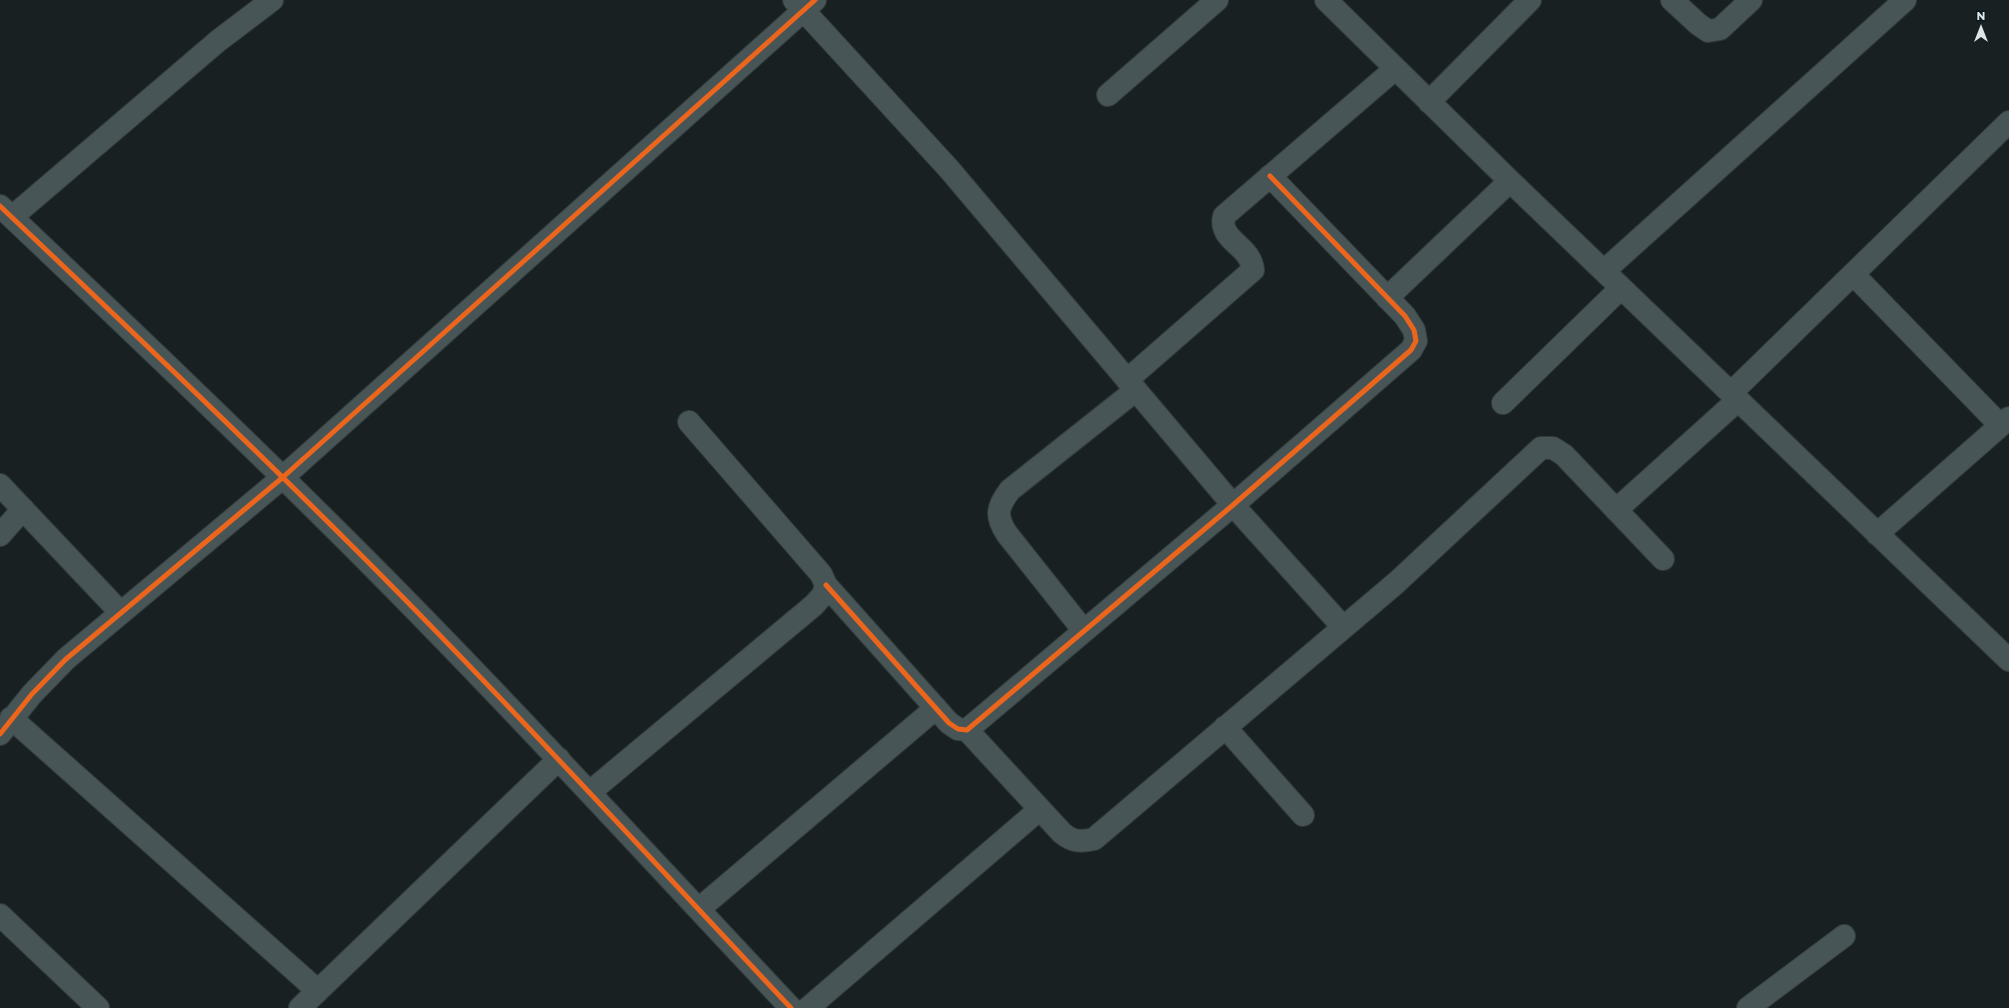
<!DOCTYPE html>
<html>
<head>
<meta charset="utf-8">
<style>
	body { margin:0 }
	#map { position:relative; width:2009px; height:1008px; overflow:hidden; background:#182022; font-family:Montserrat,sans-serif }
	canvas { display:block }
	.north { position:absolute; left:1961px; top:8px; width:40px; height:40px; -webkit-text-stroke:3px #0a191d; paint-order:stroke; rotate:0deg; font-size:11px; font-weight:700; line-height:16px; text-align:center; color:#dde7ea }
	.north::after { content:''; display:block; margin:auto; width:14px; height:18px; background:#dde7ea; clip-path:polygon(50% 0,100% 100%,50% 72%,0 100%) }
</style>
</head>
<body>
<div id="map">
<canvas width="2009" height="1008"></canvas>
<div class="north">N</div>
</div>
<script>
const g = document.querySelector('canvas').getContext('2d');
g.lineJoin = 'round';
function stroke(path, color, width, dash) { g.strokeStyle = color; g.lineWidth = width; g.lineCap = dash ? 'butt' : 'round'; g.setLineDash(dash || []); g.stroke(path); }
const minor = new Path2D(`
	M794,0L949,169L1233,505L1343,627
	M1326,0L1510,181L2009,660
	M1672,0L1698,24L1708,31L1720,29L1751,0
	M1108,95L1217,0
	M1429,102L1530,0
	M0,206C119,319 238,432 354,548C504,698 646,854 791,1008
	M12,217L218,41L272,0
	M1604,271L1905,0
	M1853,274L2000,425
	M1387,298L1510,181
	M1127,380L1253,270C1251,245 1218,241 1224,216L1395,69
	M1731,393L2009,122
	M1503,403L1621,288
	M0,485L121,613
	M1616,510L1738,400
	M1877,534L2009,418
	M0,535L23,509
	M826,585L949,723L958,729L967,730L1233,505L1411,350L1416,341L1414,330L1405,316L1270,176
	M1084,631L1007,534C995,516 997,507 1010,490L1136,390
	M11,718L318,991
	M1225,727L1303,815
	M967,730L1062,833C1073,842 1080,842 1094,839L1396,583L1541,448H1553L1564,455L1663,559
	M0,734L32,694L66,659L282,478L815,0
	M590,792L814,605L823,595L826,585L821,574L689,422
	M699,909L936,708
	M0,915L98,1008
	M300,1008L559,759
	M808,1008L1040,809
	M1748,1008L1844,936`);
stroke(minor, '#343b3d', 24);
stroke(minor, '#475556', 22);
stroke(new Path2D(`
	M0,206C119,319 238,432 354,548C504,698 646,854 791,1008
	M826,585L949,723L958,729L967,730L1233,505L1411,350L1416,341L1414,330L1405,316L1270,176
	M0,734L32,694L66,659L282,478L815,0`), '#eb651d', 5);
</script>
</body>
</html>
